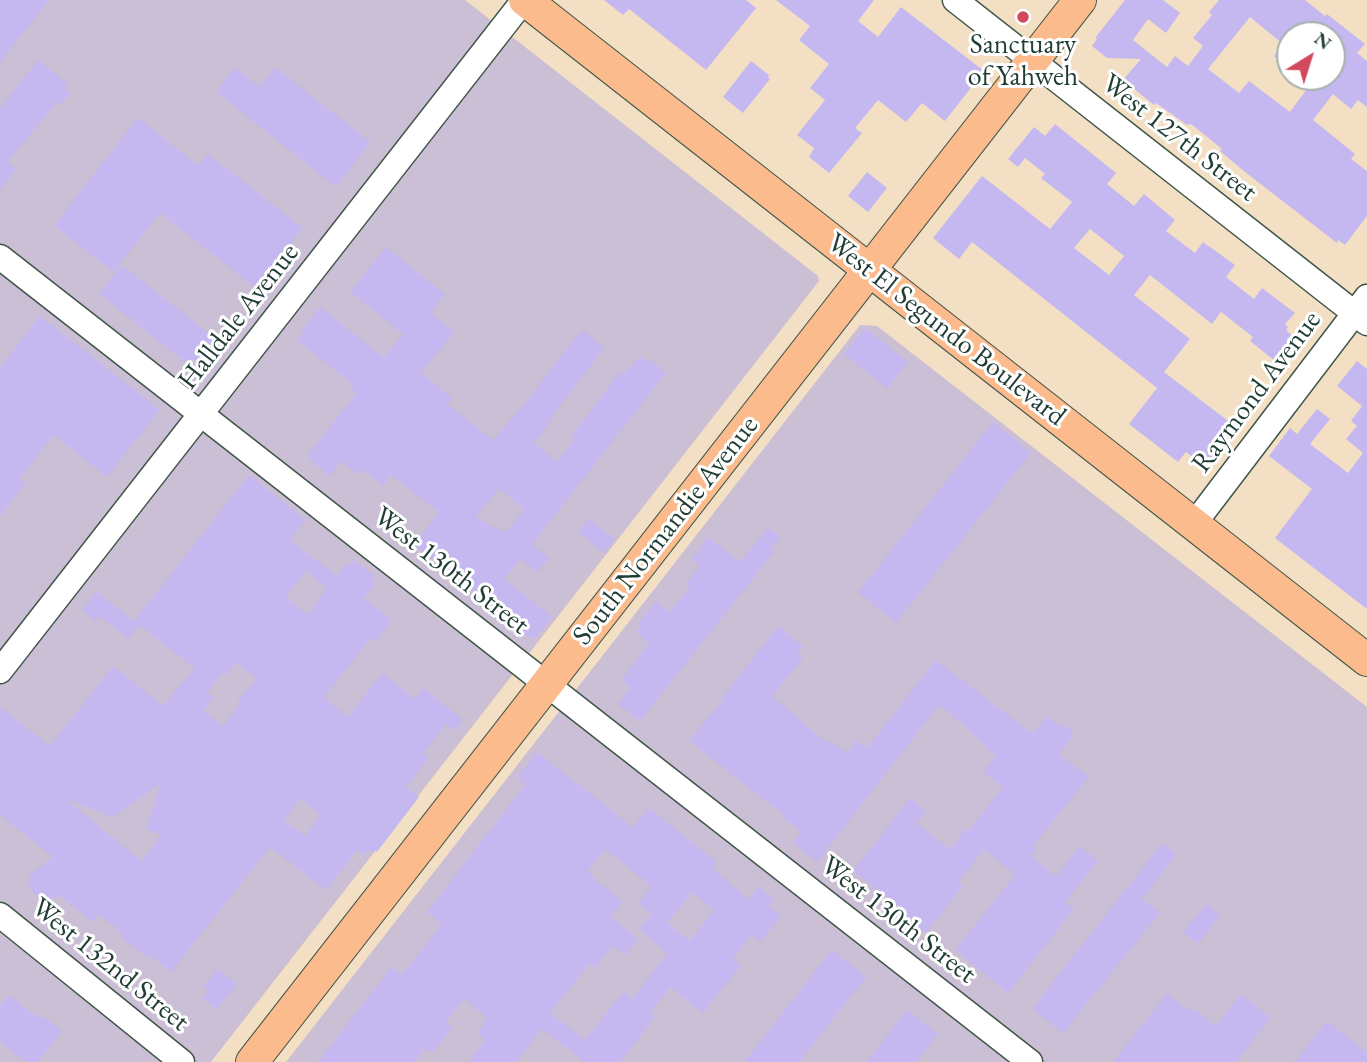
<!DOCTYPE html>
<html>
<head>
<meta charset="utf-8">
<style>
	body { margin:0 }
	#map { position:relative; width:1367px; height:1062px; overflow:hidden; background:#f3e0c4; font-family:"EB Garamond",serif }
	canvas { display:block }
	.north { position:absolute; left:1276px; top:21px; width:70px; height:70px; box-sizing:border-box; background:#fff; border:2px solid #a5b1ae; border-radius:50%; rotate:38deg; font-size:19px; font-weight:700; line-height:28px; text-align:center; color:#1f3d34 }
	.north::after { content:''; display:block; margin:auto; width:24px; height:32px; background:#d1495b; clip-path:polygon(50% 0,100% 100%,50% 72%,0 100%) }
</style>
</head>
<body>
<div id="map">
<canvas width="1367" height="1062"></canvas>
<div class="north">N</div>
</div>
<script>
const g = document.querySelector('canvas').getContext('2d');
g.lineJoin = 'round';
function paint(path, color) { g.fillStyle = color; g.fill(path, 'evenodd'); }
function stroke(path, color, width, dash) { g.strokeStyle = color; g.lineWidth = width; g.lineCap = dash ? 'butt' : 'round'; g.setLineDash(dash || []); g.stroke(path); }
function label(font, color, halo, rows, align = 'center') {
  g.font = font + ' "EB Garamond",serif'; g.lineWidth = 6; g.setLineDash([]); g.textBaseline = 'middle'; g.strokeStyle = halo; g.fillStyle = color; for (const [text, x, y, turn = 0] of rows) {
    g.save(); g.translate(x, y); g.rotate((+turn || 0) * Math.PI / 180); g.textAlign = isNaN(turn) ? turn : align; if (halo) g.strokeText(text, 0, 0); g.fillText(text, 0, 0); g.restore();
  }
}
paint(new Path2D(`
	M0,0H465L818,276L819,281L211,1062H0Z
	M860,325L877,326L1367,707V1062H286Z`), '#cbbfd5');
paint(new Path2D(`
	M0,0H49L0,63Z
	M604,0H746L756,8L706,70L629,9L623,15Z
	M776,0H874L858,21L878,37L901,7L984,71L945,121L922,103L906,122L878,100L855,128L862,133L829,173L809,157L814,148L797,135L825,100L810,88L829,64L799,40L810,26Z
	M1125,0H1163L1180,13L1166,33L1148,19L1133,40L1167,67L1175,56L1188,66L1203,46L1193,38L1212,15L1209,12L1219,0H1305L1325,16L1327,14L1365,44L1357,53L1367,61V107L1358,100L1351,109L1333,94L1313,120L1355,154L1351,159L1367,171V216L1345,245L1338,240L1337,243L1245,172L1220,151L1222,149L1191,124L1187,125L1156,103L1154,105L1123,80L1141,59L1107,58L1092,46L1097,39L1095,38ZM1250,17L1283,44L1274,56L1290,69V35H1332V77H1300L1310,85L1290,112L1249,81L1239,93L1208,69Z
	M38,60L68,84L65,89L70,93L60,105L57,102L7,162L16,170L0,190V108Z
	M751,61L769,75L768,77L770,79L743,113L723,97Z
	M235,67L259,87L275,67L370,142L336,187L216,92Z
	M138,118L199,166L208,154L303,228L256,288L160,213L113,272L54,225Z
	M1055,124L1116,173L1107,184L1134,206L1144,194L1175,220L1166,231L1195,253L1203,242L1235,265L1226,277L1254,299L1262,288L1295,313L1285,324L1288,327L1286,330L1294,337L1275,361L1250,341L1253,337L1221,312L1212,324L1150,275L1134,295L1190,339L1164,372L1236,427L1205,467L1186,452L1178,462L1129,424L1157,388L972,242L959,259L933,238L982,176L1050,229L1072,202L1041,178L1045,174L1025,158L1018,167L1008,159L1034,127L1045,136ZM1090,229L1124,256L1109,275L1074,248Z
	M867,172L887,188L868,212L848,196Z
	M386,247L445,294L430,313L454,332L421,373L452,398L447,404L493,440L524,405L575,338L584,331L604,348L551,417L553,418L534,443L557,462L574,440L571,438L577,429L619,373H625L640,356L647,362L649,359L666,373L532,544L549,558L538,572L520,559L504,579L552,617L535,638L531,639L505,618L510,611L489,594L485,599L415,545L439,512L391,475L383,486L363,470L359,475L341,461L330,476L310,460L309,453L356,394L350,389L354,385L297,340L303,332L301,331L320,307L384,358L403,334L350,292ZM499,488L524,509L506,532L500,528L498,530L476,517Z
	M122,265L216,339L200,359L184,361L99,294Z
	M40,316L160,410L107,477L54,435L19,479L25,484L0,516V368Z
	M865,328L908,362L887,389L844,354Z
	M1357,361L1367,369V609L1275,538L1312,489L1269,456L1290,428L1297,434L1317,409L1330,419L1310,444L1348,473L1363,453L1346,439L1357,426L1351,421L1362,406L1337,386Z
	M993,422L1031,453L896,623L858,592Z
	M249,475L306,520L290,540L337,576L348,562L350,565L354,560L376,577L372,581L375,584L364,598L392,620L376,641L372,638L369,640L324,698L348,717L382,673L415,699L424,688L463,720L454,731L446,724L423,753L428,758L406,787L419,797L377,852L374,850L372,853L368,850L364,855L357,850L326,890L270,847L171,972L151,955L148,958L120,936L122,933L99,914L93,922L59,895L43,906L27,883L31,880L28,876L53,857L0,815V707L50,746L113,666L163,706L195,668L134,621ZM306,571L327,588L308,615L286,597ZM236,662L257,678L237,702L240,704L223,726L203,711L214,697L207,692L223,672L226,675ZM161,783L146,829L161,835L142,861L65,799L113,817ZM300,799L321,815L305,836L284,820Z
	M589,519L614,539L604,553L578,532Z
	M768,528L780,537L771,549L774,552L640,721L618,704L631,688L621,680L649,643L636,632L642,625L639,623L656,601L670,612L690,586L686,583L700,566L692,559L708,537L740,562Z
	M96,591L139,625L128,639L99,616L95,621L82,610Z
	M778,626L803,646L797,654L803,658L772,696L827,743L829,741L835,745L836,744L847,753L856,740L867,748L936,660L1033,734L1047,716L1060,726L1062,723L1073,732L1071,734L1073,736L1059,754L1089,777L1033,846L1036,848L1030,856L1056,876L1080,846L1098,861L1065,902L1074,909L1008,993L955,950L1015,875L1005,866L984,849L958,882L963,886L926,933L902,915L905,911L853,871L910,798L926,811L916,823L950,849L965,829L968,831L978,819L1003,787L983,772L996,756L984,747L986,745L965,728L966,727L939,705L817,862L793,843L801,832L782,817L784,815L689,741L724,699L722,698Z
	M537,752L633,827L649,808L712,858L716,862L711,868L749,899L759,887L767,894L774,899L769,906L781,916L760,942L751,935L733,959L741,965L703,1013L670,987L650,1013L655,1017L620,1062H585L542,1029L516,1062H468L485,1040L477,1033L488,1018L464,999L445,1023L452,1028L433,1052L425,1048L414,1062H318L392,967L402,975L442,924L427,912L525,785L520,781L519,775ZM605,849L651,886L638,903L652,914L639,929L667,954L632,999L623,992L585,1040L550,1013L589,964L595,968L613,945L625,955L638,939L611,916L623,901L593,878L594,876L588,871ZM692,892L714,910L690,941L667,923Z
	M1162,843L1175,853V857L1142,899L1160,913L1063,1033L1032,1009Z
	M1206,904L1220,915L1198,944L1183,932Z
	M832,950L866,977L799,1062H744Z
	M217,969L237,984L217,1009L202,998L208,991L203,987Z
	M1167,993L1188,1010L1190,1008L1197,1011L1216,1026L1241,994L1271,1018L1236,1062H1113Z
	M9,995L40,1019L43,1016L62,1031L38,1062H26L0,1042V1006Z
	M907,1010L938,1034L916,1062H867Z
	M1327,1021L1367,1053V1062H1295Z`), '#c5b7f0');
const minor = new Path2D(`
	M955,0L1367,323
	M0,257L1030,1062
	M1194,524L1367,297
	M0,671L524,0
	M0,915L182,1062`);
const major = new Path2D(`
	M525,0L1367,660
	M252,1062L1080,0`);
stroke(minor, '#3f554a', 27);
stroke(major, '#3f554a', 34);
stroke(minor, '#fff', 24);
stroke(major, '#fbbb8d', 32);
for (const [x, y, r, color] of [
	[1023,17,7,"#d1495b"]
]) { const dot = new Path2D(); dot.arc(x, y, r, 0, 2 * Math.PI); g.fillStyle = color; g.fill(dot); stroke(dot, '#fff', 2.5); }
label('28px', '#1f3d34', '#fff', [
	["Sanctuary",1023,45],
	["of Yahweh",1023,77]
]);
label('28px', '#1f3d34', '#fff', [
	["West 127th Street",1179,138,38],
	["Halldale Avenue",239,317,-52],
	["West El Segundo Boulevard",946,330,38],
	["Raymond Avenue",1257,392,-53],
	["South Normandie Avenue",666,531,-52],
	["West 130th Street",451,571,38],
	["West 130th Street",898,920,38],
	["West 132nd Street",110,965,39]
]);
</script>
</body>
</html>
